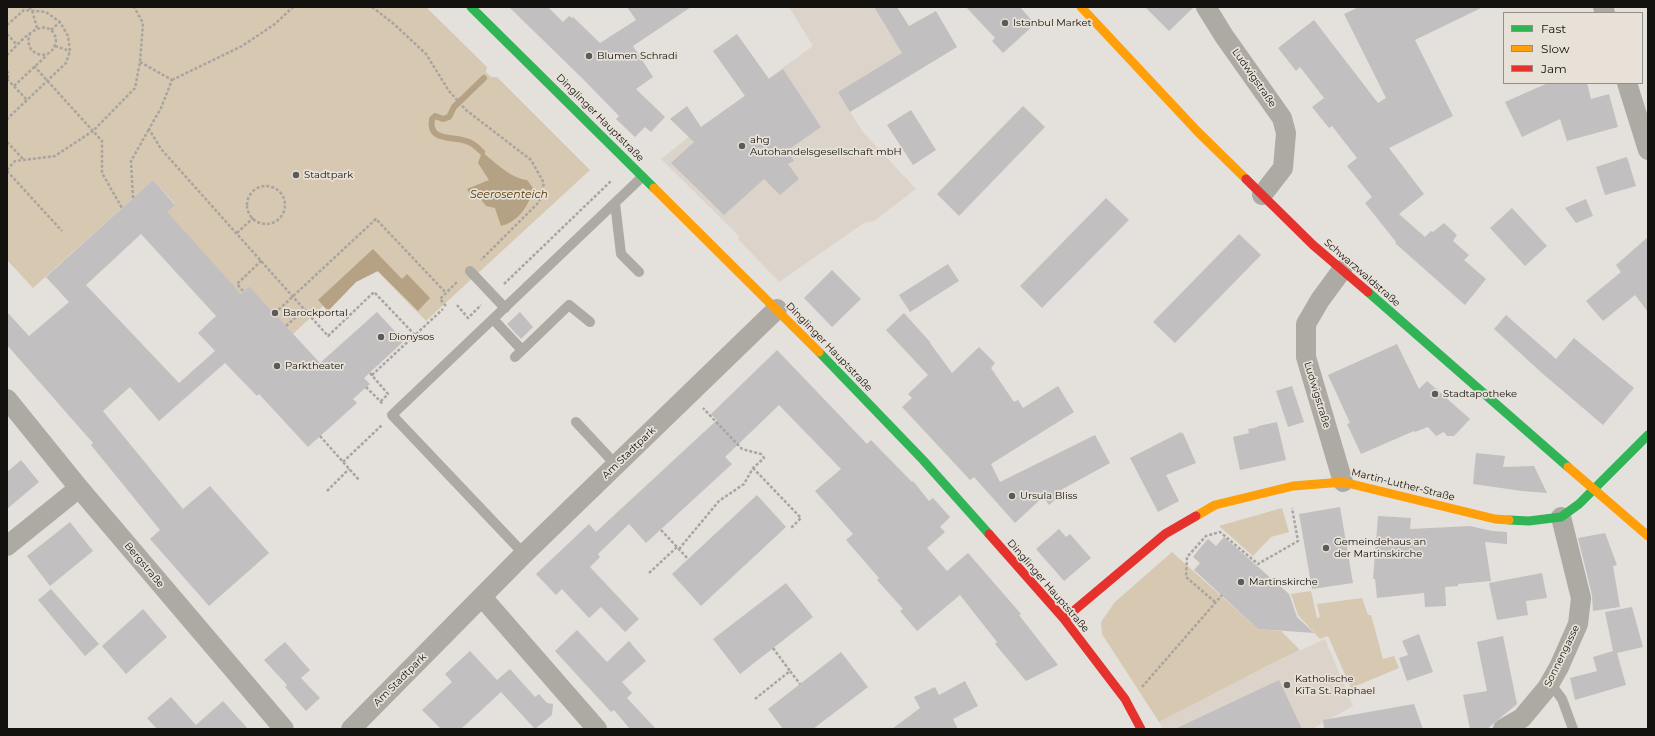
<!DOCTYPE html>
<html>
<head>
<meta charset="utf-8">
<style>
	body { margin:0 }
	#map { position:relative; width:1655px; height:736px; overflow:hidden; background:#e4e0dc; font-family:Montserrat,sans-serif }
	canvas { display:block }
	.frame { position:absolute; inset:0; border:8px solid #14120f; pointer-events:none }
	.legend { position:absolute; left:1503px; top:12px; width:140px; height:72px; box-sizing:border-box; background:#e7e1d8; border:1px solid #938e88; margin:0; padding:5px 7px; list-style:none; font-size:12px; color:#14120f }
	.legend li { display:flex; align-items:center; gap:8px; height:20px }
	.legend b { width:20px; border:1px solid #938e88 }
</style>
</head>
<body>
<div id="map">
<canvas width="1655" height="736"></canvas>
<div class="frame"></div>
<ul class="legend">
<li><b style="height:5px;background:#30b455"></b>Fast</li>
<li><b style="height:5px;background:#ff9f0a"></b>Slow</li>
<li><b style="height:5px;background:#e5322d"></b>Jam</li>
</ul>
</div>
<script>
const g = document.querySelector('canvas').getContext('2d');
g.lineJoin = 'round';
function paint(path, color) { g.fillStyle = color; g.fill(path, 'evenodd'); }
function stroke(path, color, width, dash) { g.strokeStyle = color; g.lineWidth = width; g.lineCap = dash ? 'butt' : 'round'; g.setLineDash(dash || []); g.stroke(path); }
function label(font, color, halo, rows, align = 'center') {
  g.font = font + ' Montserrat,sans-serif'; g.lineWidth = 3.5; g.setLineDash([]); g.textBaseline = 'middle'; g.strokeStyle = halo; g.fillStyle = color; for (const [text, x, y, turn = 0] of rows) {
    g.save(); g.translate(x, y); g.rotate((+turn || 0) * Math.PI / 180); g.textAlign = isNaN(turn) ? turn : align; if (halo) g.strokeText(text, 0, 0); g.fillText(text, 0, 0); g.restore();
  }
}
paint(new Path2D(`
	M789,7H874L902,53L838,92L862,131L916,189L874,221L864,223L779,282L738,239L739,236L661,159L701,127L813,46Z
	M1325,639L1353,706L1312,729H1163L1159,722L1271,664Z`), '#dcd4ca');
paint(new Path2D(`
	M7,7H426L487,67L486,72L491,77H497L590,170L426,321L377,271L356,282L328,311L323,306L293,334L249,286L241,294L163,215L175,204L153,180L33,288L7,260Z
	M1282,508L1289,532L1271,537L1253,556L1219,526Z
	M1172,552L1258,629L1281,631L1300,650L1271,664L1159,722L1102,634L1101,622L1115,602Z
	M1311,591L1317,618L1320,617L1317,604L1362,598L1368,615H1371L1383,659L1394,656L1399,668L1351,688L1328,636L1320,639L1298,615L1291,594Z`), '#d7c8b1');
paint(new Path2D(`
	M482,152C495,162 510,178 527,180L533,188C530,205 518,222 501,226L495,208L486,206L480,198H472L467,189L489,180L478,163Z
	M373,249L402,279L407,274L430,298L418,311L378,271L356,282L328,311L318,300Z`), '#b5a183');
stroke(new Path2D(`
	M482,152C478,148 472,142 466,141C452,136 428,142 432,119L435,116L443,119L449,117L454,107L484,78`), '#b5a183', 6);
paint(new Path2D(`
	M509,7H548L563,22L569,16L572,18L573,17L600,43L636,20L627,7H691L633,46L653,77L636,89L665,117L651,132L645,127L635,137L616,119L619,116L582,78Z
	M874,7H897L909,26L936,11L957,47L850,112L838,92L902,53Z
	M966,7H1020L1035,24L1003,53L992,41L995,38Z
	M1145,7H1194L1169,31Z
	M1359,7H1483L1415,40L1453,116L1389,148L1424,194L1399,214L1425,237L1431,231L1433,232L1444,223L1457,235L1453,241L1469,255L1464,260L1486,279L1465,305L1395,243L1396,242L1365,203L1372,197L1347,166L1357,158L1332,126L1329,128L1312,107L1324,98L1300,67L1296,71L1278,48L1314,20L1378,103L1386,98L1344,14Z
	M737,34L769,79L783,69L821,127L788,150L794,161L788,164L799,179L780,195L764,179L724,215L671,163L694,142L670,119L687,106L701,127L745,96L713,51Z
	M1548,83H1587L1591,99L1609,94L1618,127L1567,141L1560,119L1522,137L1505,102Z
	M1023,106L1045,127L959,216L937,194Z
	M911,110L936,150L913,165L887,125Z
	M1627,157L1636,186L1605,195L1596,167Z
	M153,180L175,205L167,212L241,294L249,286L320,363L377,312L404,341L364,378L370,384L353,399L357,403L308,447L259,394L257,396L225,363L159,421L130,387L103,411L183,509L210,486L269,553L209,606L150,539L160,530L91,445L93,443L7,345V312L29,336L69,302L46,277ZM141,234L216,316L198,333L215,351L179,383L86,285Z
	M1106,198L1129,220L1042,308L1020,286Z
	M1586,199L1593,216L1576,223L1565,208Z
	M1512,208L1547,246L1525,266L1490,228Z
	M1239,234L1261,255L1175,343L1153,322Z
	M1648,237V312L1635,295L1603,321L1586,301L1621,272L1616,265Z
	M948,264L959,281L910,312L899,295Z
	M832,270L861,299L832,327L804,298Z
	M520,312L533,327L521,339L507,324Z
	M904,313L931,343H930L952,373L979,347L995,363L991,368L1014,402L1018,400L1023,408L1058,386L1074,412L991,464L1000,482L1095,435L1110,463L1059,491L1062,494L1049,505L1043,497L1015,523L974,477L970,480L902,407L912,398L908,394L928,375L886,330Z
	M1506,315L1556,359L1574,338L1634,388L1603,425L1543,374L1494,329Z
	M1397,344L1419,389L1427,381L1470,419L1454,436H1447L1444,432L1436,436L1428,427L1415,432L1414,431L1361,454L1347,424L1350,423L1328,375Z
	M777,350L867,444L871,440L912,482L913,481L929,501L933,498L950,517L940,527L945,532L927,548L947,571L968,553L1021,614L1019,615L1058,665L1026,681L995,644L997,642L960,595L917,631L900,611L903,609L877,580L879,578L846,540L853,534L815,491L841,469L779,405L725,457L732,464L646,543L629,524L598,554L600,557L590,567L639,619L625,632L601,607L589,618L562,589L556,595L536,574L589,524L596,532L717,420L711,414Z
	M1292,386L1304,422L1288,427L1276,391Z
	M1277,422L1286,460L1240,470L1233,437L1249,433L1248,429L1258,427V426Z
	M1181,432L1182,434L1183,433L1196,463L1166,475L1179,501L1158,512L1130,458Z
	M1476,453L1505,456L1503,467L1534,466L1547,493L1522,491L1473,484Z
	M21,460L39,482L7,509V472Z
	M757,495L786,527L701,606L672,574Z
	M1340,507L1353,583L1312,589L1299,514Z
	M1378,516L1411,518L1410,529L1470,526L1492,531L1507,532V544L1485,542L1491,581L1458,584V586L1445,587L1446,606L1425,607L1424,593L1377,598L1375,579H1373Z
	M70,522L93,551L50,586L27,556Z
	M1059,529L1066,537L1070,534L1091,558L1064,581L1036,549Z
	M1605,533L1617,565L1613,566L1620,607L1593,611L1592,595L1578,538Z
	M1224,537L1289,594L1297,617L1314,633L1258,629L1194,570L1200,563L1193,557L1200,548L1208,539L1216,546Z
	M1542,573L1547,598L1526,601L1528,615L1497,620L1489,583Z
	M786,583L813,617L740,674L713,639Z
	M51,589L99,644L85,656L38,600Z
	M1632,607L1643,647L1617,653L1626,685L1575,700L1570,678L1597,671L1593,657L1613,651L1605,612Z
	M143,609L167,637L126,674L102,646Z
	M577,630L607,662L629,641L646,661L622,682L632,693L627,698L656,729H630L614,710L611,712L555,651Z
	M1419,634L1433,672L1407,681L1399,658L1408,655L1402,641Z
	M1503,636L1517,704L1487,729H1470L1463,695L1487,691L1477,642Z
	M285,642L310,670L301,678L320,698L306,711L285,687L287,685L264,660Z
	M470,651L497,680L510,669L535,697L539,694L547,703L553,704L552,715L535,729L501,692L461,729H441L422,710L452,682L445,674Z
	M841,652L868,687L813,729H783L768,709Z
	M1279,680L1302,729H1175Z
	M965,681L978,706L953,719L958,729H892L920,708L914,697L935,687L939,695Z
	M171,697L196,725L223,701L248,729H157L147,718Z
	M1414,704L1423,729H1324L1323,720Z`), '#c1bfbf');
stroke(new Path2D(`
	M29,7L32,10L37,28
	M372,7L394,24L426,54L449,91L466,110L531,160L544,183L539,202L481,260
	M7,25L24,10L46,12L60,22L68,36L70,51L66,63L7,119
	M51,30L60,22
	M7,34L17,45
	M55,46L70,51
	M7,55C17,46 38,18 52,31C55,34 57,40 55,45C49,63 22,54 30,34
	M140,62L172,80L161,108L149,129L161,149L328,336L374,292L415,335
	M34,66L102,141V173L122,208
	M7,71L9,75L7,79
	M7,79L27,100
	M172,80L242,46L275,24L293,7
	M14,86L47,55
	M7,142L23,159
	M7,170L15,161L55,156L93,131L135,88L140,62L143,23L134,7
	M7,171L62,231
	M247 205a19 19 0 1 1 38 0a19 19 0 1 1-38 0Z
	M133,198L131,161L149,129
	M237,233L253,218
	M504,284L611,181
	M243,291L237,284L262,260
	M457,305L468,318L481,305
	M446,306L440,299L458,281
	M275,313L376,219L446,293
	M286,326L305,309
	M370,373L388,394L380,402
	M372,375L443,309
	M366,387L383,404
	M320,436L359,480
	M343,462L382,425
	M753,468L801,518L790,529
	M327,491L349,469
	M661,530L677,547
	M679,549L719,501L744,484L753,468L764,458L761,454L742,449L703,408
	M649,573L677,547L688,559
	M1215,602L1186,577L1187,557L1206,536L1220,532L1258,564L1298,541L1292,508
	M773,648L790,671
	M1142,687L1222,595
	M755,699L790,671L800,684`), '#a8a4a0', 2.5, [3, 2]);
stroke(new Path2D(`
	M615,203L621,254L639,272
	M470,271L505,308
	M493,319L522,350
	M515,357L569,305L590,322
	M576,422L616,465
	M524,554L392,415L642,177
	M1550,683L1562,699L1573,729`), '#ada9a3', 10);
stroke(new Path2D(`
	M1206,7L1224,36L1282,118L1286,133L1283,168L1262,195
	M1603,7L1605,13
	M1627,83L1648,150
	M1342,270L1320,300L1306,324V357L1343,482
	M7,399L79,488L284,729
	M7,546L79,488
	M482,597L597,729
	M351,729L524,554L777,309
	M1503,729L1522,718L1547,688L1559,667L1578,624L1581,598L1561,517`), '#ada9a3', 20);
stroke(new Path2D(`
	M471,7L654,188
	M1368,292L1568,467
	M819,352L923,460L989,534
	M1509,520L1529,521L1561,517L1579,504L1648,435`), '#30b455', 9);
stroke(new Path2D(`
	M1081,7L1197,131L1246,179
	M654,188L819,352
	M1568,467L1648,536
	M1196,516L1215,505L1293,486L1343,482L1495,519L1509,520`), '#ff9f0a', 9);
stroke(new Path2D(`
	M1246,179L1313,245L1368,292
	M989,534L1064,619L1125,699L1141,729
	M1064,619L1165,534L1196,516`), '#e5322d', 9);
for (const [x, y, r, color] of [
	[1005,23,4,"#5d5a57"],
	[589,56,4,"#5d5a57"],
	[742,146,4,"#5d5a57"],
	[296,175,4,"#5d5a57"],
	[275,313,4,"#5d5a57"],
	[381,337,4,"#5d5a57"],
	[277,366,4,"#5d5a57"],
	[1435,394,4,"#5d5a57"],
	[1012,496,4,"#5d5a57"],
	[1326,548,4,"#5d5a57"],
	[1241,582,4,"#5d5a57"],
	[1287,685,4,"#5d5a57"]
]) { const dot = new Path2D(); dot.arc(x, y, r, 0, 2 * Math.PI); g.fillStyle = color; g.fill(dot); stroke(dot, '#e7e1d8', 1.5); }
label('10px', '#14120f', '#e7e1d8', [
	["Istanbul Market",1013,23],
	["Blumen Schradi",597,56],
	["ahg",750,140],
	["Autohandelsgesellschaft mbH",750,152],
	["Stadtpark",304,175],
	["Barockportal",283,313],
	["Dionysos",389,337],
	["Parktheater",285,366],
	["Stadtapotheke",1443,394],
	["Ursula Bliss",1020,496],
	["Gemeindehaus an",1334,542],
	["der Martinskirche",1334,554],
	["Martinskirche",1249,582],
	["Katholische",1295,679],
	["KiTa St. Raphael",1295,691]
], 'left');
label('10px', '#14120f', '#e7e1d8', [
	["Ludwigstraße",1254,78,55],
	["Dinglinger Hauptstraße",600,118,45],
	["Schwarzwaldstraße",1362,273,41],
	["Dinglinger Hauptstraße",829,347,46],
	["Ludwigstraße",1317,395,73],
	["Am Stadtpark",629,453,-44],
	["Martin-Luther-Straße",1403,485,14],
	["Bergstraße",144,565,50],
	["Dinglinger Hauptstraße",1048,586,49],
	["Sonnengasse",1562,656,-64],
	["Am Stadtpark",400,680,-45]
]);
label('italic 11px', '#543800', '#e7e1d8', [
	["Seerosenteich",509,195]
]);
</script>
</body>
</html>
